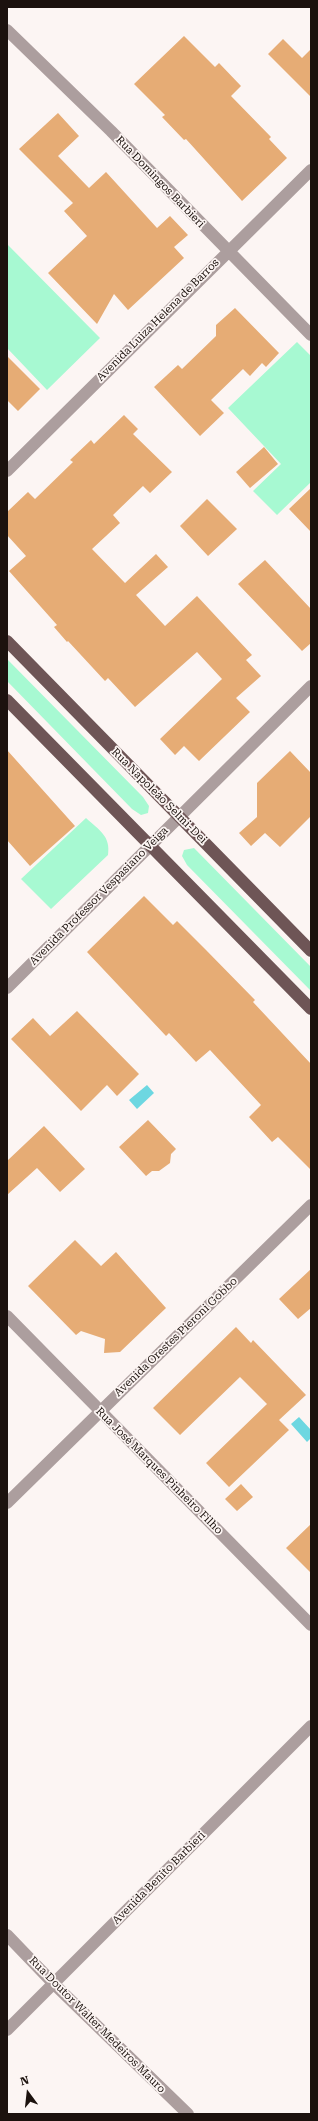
<!DOCTYPE html>
<html>
<head>
<meta charset="utf-8">
<style>
	body { margin:0 }
	#map { position:relative; width:318px; height:2121px; overflow:hidden; background:#fcf5f3; font-family:"Roboto Serif",serif }
	canvas { display:block }
	.frame { position:absolute; inset:0; border:8px solid #1c120e; pointer-events:none }
	.north { position:absolute; left:8px; top:2073px; width:40px; height:40px; -webkit-text-stroke:3px #fcf5f3; paint-order:stroke; rotate:345deg; font-size:11px; font-weight:700; line-height:16px; text-align:center; color:#1c120e }
	.north::after { content:''; display:block; margin:auto; width:14px; height:18px; background:#1c120e; clip-path:polygon(50% 0,100% 100%,50% 72%,0 100%) }
</style>
</head>
<body>
<div id="map">
<canvas width="318" height="2121"></canvas>
<div class="frame"></div>
<div class="north">N</div>
</div>
<script>
const g = document.querySelector('canvas').getContext('2d');
g.lineJoin = 'round';
function paint(path, color) { g.fillStyle = color; g.fill(path, 'evenodd'); }
function stroke(path, color, width, dash) { g.strokeStyle = color; g.lineWidth = width; g.lineCap = dash ? 'butt' : 'round'; g.setLineDash(dash || []); g.stroke(path); }
function label(font, color, halo, rows, align = 'center') {
  g.font = font + ' "Roboto Serif",serif'; g.lineWidth = 3.5; g.setLineDash([]); g.textBaseline = 'middle'; g.strokeStyle = halo; g.fillStyle = color; for (const [text, x, y, turn = 0] of rows) {
    g.save(); g.translate(x, y); g.rotate((+turn || 0) * Math.PI / 180); g.textAlign = isNaN(turn) ? turn : align; if (halo) g.strokeText(text, 0, 0); g.fillText(text, 0, 0); g.restore();
  }
}
paint(new Path2D(`
	M7,244L100,338L47,390L7,348Z
	M297,342L311,356V482L277,515L253,491L281,464L228,408Z
	M7,659L143,797L149,806L148,813L141,815L132,809L7,681Z
	M86,818C99,830 111,836 108,855L51,909L21,879Z
	M194,848L311,967V991L187,865L182,856L184,850Z`), '#a7f9d2');
paint(new Path2D(`
	M147,1085L154,1093L137,1109L129,1100Z
	M299,1417L311,1430V1438L307,1442L291,1424Z`), '#6dd7e1');
paint(new Path2D(`
	M184,36L215,67L219,63L241,86L231,96L271,137L269,139L287,158L242,201L186,139L184,140L162,117L165,115L134,84Z
	M283,39L302,58L311,49V97L268,54Z
	M58,113L79,136L58,156L89,188L106,172L157,228L170,216L188,235L174,247L184,258L128,310L114,294L97,324L48,273L87,236L64,211L73,203L19,149Z
	M235,308L279,353L266,367L262,363L250,376L243,369L211,400L224,413L200,436L154,387L178,365L182,369L216,336V325Z
	M7,356L40,389L18,411L7,400Z
	M124,415L138,429L133,434L172,472L150,493L143,486L113,515L120,523L92,549L125,583L156,554L168,567L136,595L165,626L197,596L252,655L246,660L261,676L236,698L250,712L199,761L184,746L175,755L160,739L222,679L197,652L135,707L108,678L105,681L68,641L67,642L54,627L57,625L9,571L26,556L7,535V512L28,492L35,499L73,462L70,460L91,440L94,444Z
	M264,447L278,464L250,488L236,472Z
	M311,488V532L289,509Z
	M207,499L237,529L208,556L180,526Z
	M265,560L311,609V643L302,651L238,584Z
	M7,750L75,826L30,866L7,840Z
	M290,751L311,773V816L280,847L265,833L251,846L239,833L257,817V783Z
	M144,896L173,925L177,921L206,950L255,1000L253,1002L311,1064V1170L278,1137L272,1142L249,1117L261,1105L210,1050L196,1062L169,1033L166,1036L87,952Z
	M77,1011L139,1074L117,1096L107,1085L81,1111L11,1039L33,1018L50,1036Z
	M148,1120L176,1149L171,1154L170,1163L159,1171H152L146,1176L119,1147Z
	M44,1126L85,1169L60,1192L37,1168L7,1195V1161Z
	M75,1240L101,1266L116,1252L166,1308L120,1352L104,1353L105,1339L81,1331L76,1335L28,1286Z
	M311,1269V1308L298,1319L279,1299Z
	M236,1327L251,1343L253,1340L306,1395L279,1420L289,1430L229,1487L206,1463L267,1404L240,1377L180,1435L153,1408Z
	M241,1484L253,1497L237,1511L225,1499Z
	M311,1524V1573L286,1548Z`), '#e6ac75');
stroke(new Path2D(`
	M7,30L111,131L311,335
	M7,471L311,170
	M7,988L311,686
	M7,1316L311,1625
	M7,1503L311,1205
	M7,1935L54,1984L188,2114
	M7,2030L311,1726`), '#ac9e9e', 12);
stroke(new Path2D(`
	M7,641L311,951
	M7,700L311,1009`), '#6e5556', 12);
label('11px', '#1c120e', '#fcf5f3', [
	["Rua Domingos Barbieri",160,182,46],
	["Avenida Luiza Helena de Barros",158,320,-45],
	["Rua Napoleão Selmi-Dei",159,796,45],
	["Avenida Professor Vespasiano Veiga",99,896,-45],
	["Avenida Orestes Pieroni Gobbo",176,1337,-44],
	["Rua José Marques Pinheiro Filho",159,1471,45],
	["Avenida Benito Barbieri",159,1878,-45],
	["Rua Doutor Walter Medeiros Mauro",97,2025,45]
]);
</script>
</body>
</html>
